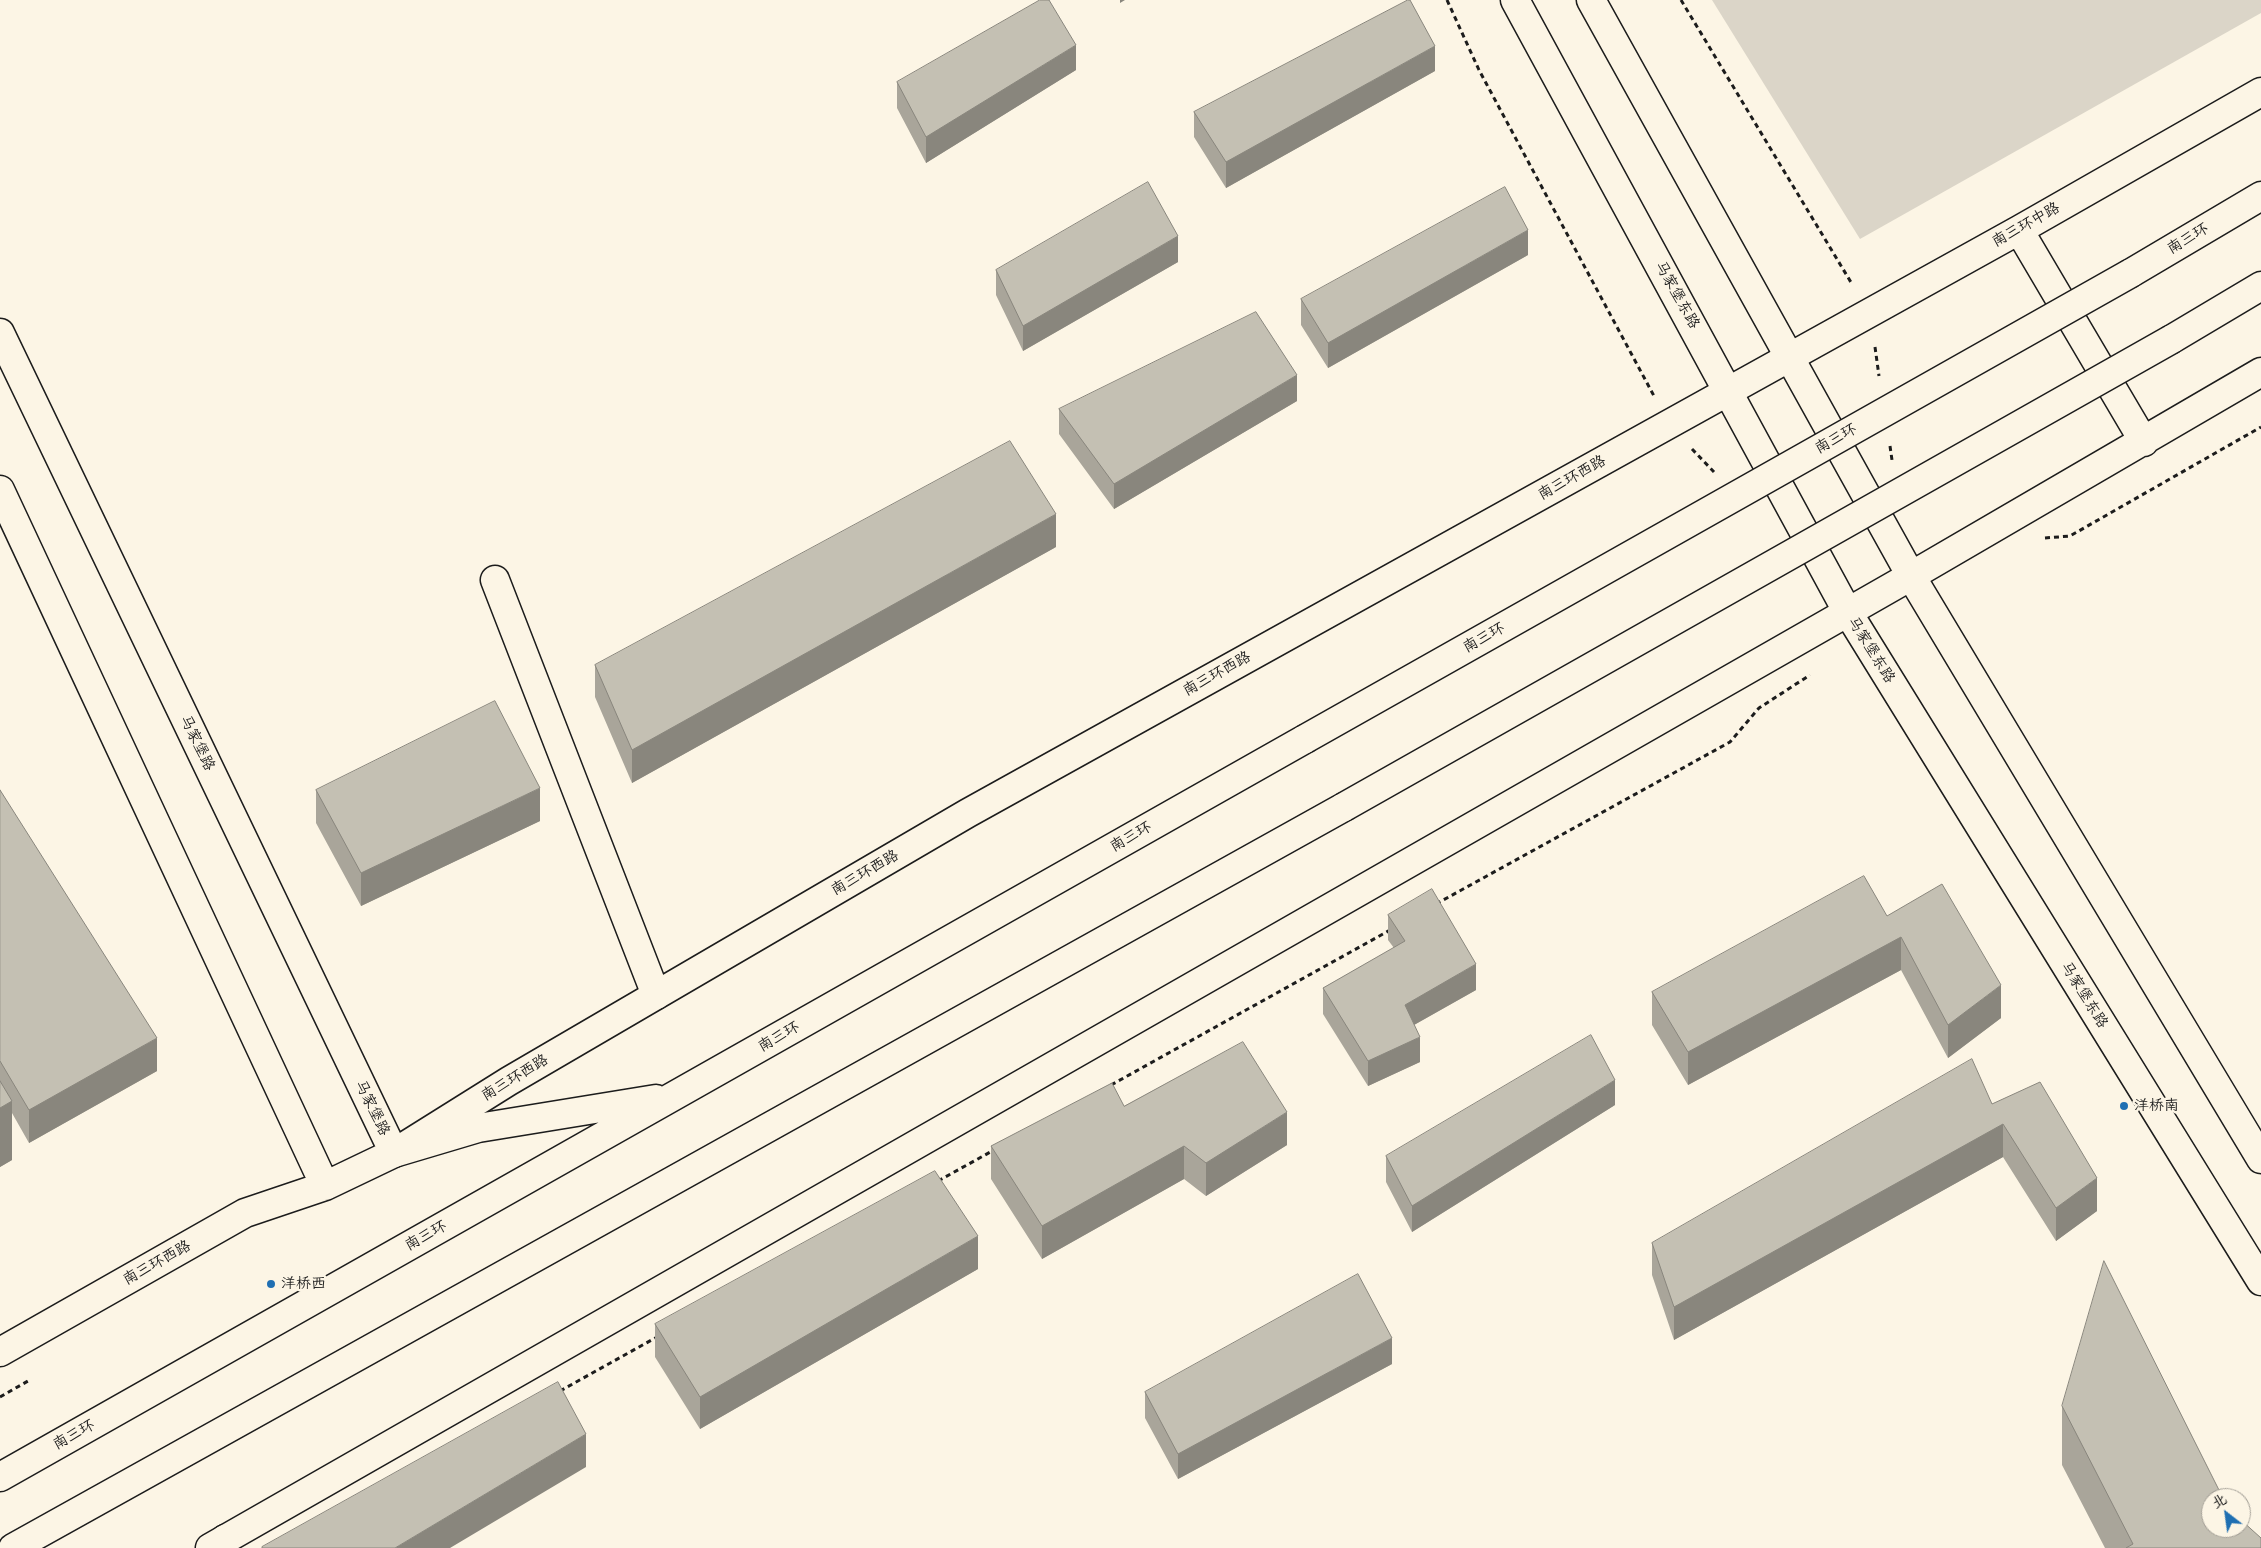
<!DOCTYPE html>
<html>
<head>
<meta charset="utf-8">
<style>
	body { margin:0 }
	#map { position:relative; width:2261px; height:1548px; overflow:hidden; background:#fcf5e5; font-family:"Patrick Hand","LXGW WenKai TC",sans-serif }
	canvas { display:block }
	.north { position:absolute; left:2201px; top:1488px; width:50px; height:50px; box-sizing:border-box; background:#fcf5e5; border:1px solid #a29e95; border-radius:50%; rotate:330deg; font-size:14px; font-weight:700; line-height:20px; text-align:center; color:#1c1c1c }
	.north::after { content:''; display:block; margin:auto; width:18px; height:22px; background:#1f6fb2; clip-path:polygon(50% 0,100% 100%,50% 72%,0 100%) }
</style>
</head>
<body>
<div id="map">
<canvas width="2261" height="1548"></canvas>
<div class="north">北</div>
</div>
<script>
const g = document.querySelector('canvas').getContext('2d');
g.lineJoin = 'round';
function paint(path, color) { g.fillStyle = color; g.fill(path, 'evenodd'); }
function stroke(path, color, width, dash) { g.strokeStyle = color; g.lineWidth = width; g.lineCap = dash ? 'butt' : 'round'; g.setLineDash(dash || []); g.stroke(path); }
function label(font, color, halo, rows, align = 'center') {
  g.font = font + ' "Patrick Hand","LXGW WenKai TC",sans-serif'; g.lineWidth = 5; g.setLineDash([]); g.textBaseline = 'middle'; g.strokeStyle = halo; g.fillStyle = color; for (const [text, x, y, turn = 0] of rows) {
    g.save(); g.translate(x, y); g.rotate((+turn || 0) * Math.PI / 180); g.textAlign = isNaN(turn) ? turn : align; if (halo) g.strokeText(text, 0, 0); g.fillText(text, 0, 0); g.restore();
  }
}
paint(new Path2D(`
	M1712,0H2261V13L1860,239Z`), '#dbd5c8');
const minor = new Path2D(`
	M495,580L656,995`);
const tertiary = new Path2D(`
	M2019,230L2144,442
	M0,333L394,1153
	M0,490L325,1186
	M0,1352L245,1213L325,1186L394,1153L509,1081L968,813L2019,230L2261,92
	M210,1548L1911,576L2261,372`);
const secondary = new Path2D(`
	M1515,0L1847,611L2261,1281
	M1591,0L1911,576L2261,1159
	M223,1548L225,1539`);
const trunk = new Path2D(`
	M2131,273L2261,196
	M2172,339L2261,286
	M394,1153L478,1128L656,1099
	M0,1477L1305,739
	M13,1548L1344,807`);
stroke(minor, '#1c1c1c', 31);
stroke(tertiary, '#1c1c1c', 31);
stroke(secondary, '#1c1c1c', 31);
stroke(trunk, '#1c1c1c', 31);
stroke(new Path2D(`
	M1447,0L1479,70L1654,396
	M1681,0L1852,284
	M1875,347L1879,376
	M1890,446L1892,460
	M1692,449L1714,472
	M2045,538L2070,536L2261,427
	M1436,904L1730,742L1759,708L1810,675
	M1111,1085L1392,929
	M938,1181L994,1150
	M560,1391L657,1337
	M0,1397L28,1381`), '#1c1c1c', 3, [5, 4]);
stroke(minor, '#fcf5e5', 28);
stroke(tertiary, '#fcf5e5', 28);
stroke(secondary, '#fcf5e5', 28);
stroke(trunk, '#fcf5e5', 28);
const trunkBridge = new Path2D(`
	M1305,739L2131,273
	M1344,807L2172,339`);
stroke(trunkBridge, '#1c1c1c', 31, []);
stroke(trunkBridge, '#fcf5e5', 28);
paint(new Path2D(`
	M1076,70L926,163L897,108V82Z
	M1435,71L1226,188L1194,137V112Z
	M1528,255L1328,368L1301,325V299Z
	M1178,262L1023,351L996,295V270Z
	M1297,401L1114,509L1059,434V409Z
	M1056,547L632,783L595,697V665Z
	M0,790L157,1071L29,1143L12,1113V1160L0,1167Z
	M316,790L540,821L361,906L316,823Z
	M1388,915L1476,990L1414,1025L1420,1062L1368,1086L1323,1014V988L1394,948L1388,940Z
	M1887,916L2001,1018L1948,1058L1901,970L1688,1085L1652,1025V992Z
	M1992,1104L2097,1211L2056,1241L2003,1157L1674,1340L1652,1275V1243Z
	M1615,1105L1412,1232L1386,1182V1156Z
	M1124,1106L1287,1145L1206,1196L1184,1179L1042,1259L991,1179V1146Z
	M978,1269L700,1429L655,1357V1324Z
	M1392,1364L1178,1479L1145,1418V1392Z
	M2062,1406L2211,1498L2261,1548H2105L2062,1465Z`), '#a9a59a');
paint(new Path2D(`
	M1120,0H1125L1120,3Z
	M1076,45V70L926,163V137Z
	M1435,46V71L1226,188V162Z
	M1528,230V255L1328,368V343Z
	M1178,236V262L1023,351V326Z
	M1297,375V401L1114,509V484Z
	M1056,514V547L632,783V750Z
	M540,788V821L361,906V873Z
	M1901,937V970L1688,1085V1052Z
	M1476,964V990L1405,1030V1005Z
	M2001,985V1018L1948,1058V1025Z
	M1420,1037V1062L1368,1086V1061Z
	M157,1038V1071L29,1143V1110Z
	M1615,1080V1105L1412,1232V1206Z
	M12,1101V1160L0,1167V1108Z
	M1287,1112V1145L1206,1196V1163Z
	M2003,1124V1157L1674,1340V1307Z
	M1184,1146V1179L1042,1259V1226Z
	M2097,1178V1211L2056,1241V1208Z
	M978,1236V1269L700,1429V1397Z
	M1392,1338V1364L1178,1479V1454Z
	M586,1434V1467L450,1548H395Z`), '#89867d');
const building = new Path2D(`
	M1040,0H1049L1076,45L926,137L897,82Z
	M1408,0H1410L1435,46L1226,162L1194,112Z
	M1148,182L1178,236L1023,326L996,270Z
	M1505,187L1528,230L1328,343L1301,299Z
	M1256,312L1297,375L1114,484L1059,409Z
	M1010,441L1056,514L632,750L595,665Z
	M495,701L540,788L361,873L316,790Z
	M0,790L157,1038L29,1110L0,1061Z
	M1864,876L1887,916L1942,884L2001,985L1948,1025L1901,937L1688,1052L1652,992Z
	M1432,889L1476,964L1405,1005L1420,1037L1368,1061L1323,988L1405,941L1388,915Z
	M1591,1035L1615,1080L1412,1206L1386,1156Z
	M1243,1042L1287,1112L1206,1163L1184,1146L1042,1226L991,1146L1112,1083L1124,1106Z
	M1972,1059L1992,1104L2040,1082L2097,1178L2056,1208L2003,1124L1674,1307L1652,1243Z
	M0,1081L12,1101L0,1108Z
	M935,1171L978,1236L700,1397L655,1324Z
	M2104,1261L2223,1498H2211V1528H2241V1520L2261,1538V1548H2126L2133,1544L2062,1406Z
	M1358,1274L1392,1338L1178,1454L1145,1392Z
	M558,1382L586,1434L395,1548H262V1547Z`);
paint(building, '#c4c0b3');
stroke(building, '#89867d', 1);
for (const [x, y, r, color] of [
	[2124,1106,5,"#1f6fb2"],
	[271,1284,5,"#1f6fb2"]
]) { const dot = new Path2D(); dot.arc(x, y, r, 0, 2 * Math.PI); g.fillStyle = color; g.fill(dot); stroke(dot, '#fcf5e5', 2); }
label('15px', '#1c1c1c', '#fcf5e5', [
	["南三环中路",2026,225,-29],
	["南三环",2188,239,-31],
	["马家堡东路",1677,295,61],
	["南三环",1836,439,-29],
	["南三环西路",1572,478,-29],
	["南三环",1484,638,-29],
	["马家堡东路",1871,650,58],
	["南三环西路",1217,674,-29],
	["马家堡路",197,743,64],
	["南三环",1131,837,-30],
	["南三环西路",865,873,-30],
	["马家堡东路",2084,995,58],
	["南三环",779,1037,-30],
	["南三环西路",515,1078,-31],
	["马家堡路",372,1108,64],
	["南三环",426,1236,-29],
	["南三环西路",157,1263,-29],
	["南三环",74,1435,-29]
]);
label('15px', '#1c1c1c', '#fcf5e5', [
	["洋桥南",2134,1106],
	["洋桥西",281,1284]
], 'left');
</script>
</body>
</html>
